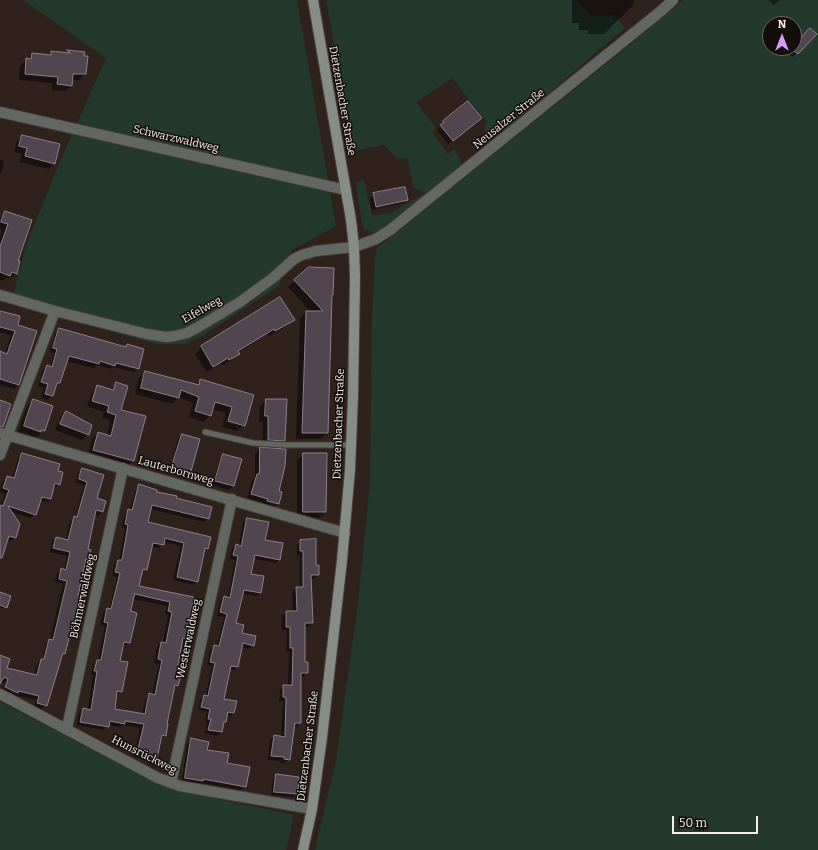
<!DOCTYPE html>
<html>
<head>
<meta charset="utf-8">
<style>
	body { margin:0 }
	#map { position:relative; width:818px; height:850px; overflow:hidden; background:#2f221c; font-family:Bitter,serif }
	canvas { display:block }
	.north { position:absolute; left:762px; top:16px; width:40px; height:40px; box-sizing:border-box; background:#130d0b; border:1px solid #6d6663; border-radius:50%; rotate:0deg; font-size:11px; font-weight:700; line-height:16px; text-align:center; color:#f5ece8 }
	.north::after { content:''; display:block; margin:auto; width:14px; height:18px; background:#d79bf9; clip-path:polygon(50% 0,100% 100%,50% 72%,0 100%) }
	.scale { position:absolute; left:672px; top:816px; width:86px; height:18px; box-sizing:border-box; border:2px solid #f5ece8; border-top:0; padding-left:5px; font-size:12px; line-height:14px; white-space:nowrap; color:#f5ece8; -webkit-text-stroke:3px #130d0b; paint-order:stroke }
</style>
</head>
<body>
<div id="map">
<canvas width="818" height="850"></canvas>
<div class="north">N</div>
<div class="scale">50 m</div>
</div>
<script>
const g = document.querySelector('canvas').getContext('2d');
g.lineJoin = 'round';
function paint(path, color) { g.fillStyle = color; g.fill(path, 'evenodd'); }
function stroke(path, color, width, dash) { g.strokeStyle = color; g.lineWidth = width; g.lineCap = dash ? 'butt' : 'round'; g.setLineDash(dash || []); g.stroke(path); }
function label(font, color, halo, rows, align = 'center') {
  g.font = font + ' Bitter,serif'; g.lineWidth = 3; g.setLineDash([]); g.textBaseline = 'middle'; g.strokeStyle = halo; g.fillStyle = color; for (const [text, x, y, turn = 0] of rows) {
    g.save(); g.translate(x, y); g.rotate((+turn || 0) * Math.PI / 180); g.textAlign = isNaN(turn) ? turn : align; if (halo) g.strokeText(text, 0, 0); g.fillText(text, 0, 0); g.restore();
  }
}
paint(new Path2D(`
	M23,0H297L336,226L292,250L279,286L202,336L185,344H156L11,303L27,243L59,164L106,58Z
	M326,0H577L592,16L614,15L625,28L490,143L484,127L487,122L452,78L416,102L436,128L432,132L448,154L454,149L459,157L461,165L407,212L403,211L388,225L376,233L364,230L361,219L356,182L364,180L372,215L389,214L425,193L414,188L407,158L397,159L384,145L353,151Z
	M683,0H818V850H315L336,760L358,603L370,483L372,316L375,257L377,248L620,53ZM770,24H794V48H770Z
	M0,702L154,782L171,789L294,815L286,850H0Z`), '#22392b');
paint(new Path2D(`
	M572,0H634V4L604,34H588V30H579V23H572Z
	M769,0H780L774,5Z
	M815,34L793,57L788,53L794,47Z
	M68,51L84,53L83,57H87L85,74L79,80H72V85L65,91L52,90V83L19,80L20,66L32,54L48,56L51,52L66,53Z
	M468,103L476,121L448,144L437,130L444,122Z
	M22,136L54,163L49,169L20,162L22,154L14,152L17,141Z
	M0,160L4,161L2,172L0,174Z
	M374,194L407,199L403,203L372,210L370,198Z
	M5,212L17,262L16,273L10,279L6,278L3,281L0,280V237L2,230L0,229V217Z
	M309,268L332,295L330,297L327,433L320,439H296L300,318L306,312H311L288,287Z
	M280,298L293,320L287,326L269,336L267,334L238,353L232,360L223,365L221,363L207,372L195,354L202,347Z
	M0,312L17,326L18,385L14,389L0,385V352L5,354L11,335L0,332Z
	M59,330L125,348L127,345L138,368L134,372L112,367L110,369L97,365L94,368L66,361L59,383L55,387L52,395L48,400L41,397L44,388L38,386L43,370L47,366L50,367L54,353L50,352L55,334Z
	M145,372L196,385L200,380L252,395L244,425L237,431L222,427L226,413L212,409L210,415L204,422L189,417L193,403L178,397L172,404L135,394L139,378Z
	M116,384L120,411L133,460L128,466L88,456L92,439L98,433L107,436L110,420L102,418L104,412L87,406L92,392L97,387L110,389Z
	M33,400L44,430L37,437L35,436L33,437L18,432L27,406Z
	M266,400H286L284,440L278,447L262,446L263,422H259L260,406Z
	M67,412L88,434L82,440L55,430L60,418Z
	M182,435L189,474L185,478L168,473L178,439Z
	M260,448L277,492L278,504L273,509L247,500L252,480L255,478V454Z
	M22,454L57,472L59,484L55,488H53L51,499L47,502L39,501L35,514L31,518L11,512L15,537L11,541L7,540L0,549V506L5,494L0,492V490L3,481L7,477L12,479L18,458Z
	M304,454L325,512L319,518H297V460Z
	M224,455L240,460L233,486L229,490L212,485L220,459Z
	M82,469L95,499L104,502L102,512L98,516L94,515L86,550L88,559L84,564L77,597L73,631L69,634L64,653L61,657L46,705L42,709L34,707L36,700L15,695L14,696L2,691L5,683L0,681V656L6,669L34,675L37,664L42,659L46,644L50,640L63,584L55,582L57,573L61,570H64L67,556L50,552L52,542L56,539L65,541L70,521L75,518L84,485L76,483L78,473Z
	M139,486L156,493L175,499L208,519L204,522L150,509L147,522L207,548L203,552L197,581L193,585L173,580L181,546L164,542L159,548L151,547L146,569L142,573L138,587L192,598L186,630L187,638L183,642H181L174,675L177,686L173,689L165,725V735L160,739L156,757L152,761L134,757L140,728L122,725L120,727L108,725L104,730L77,725L79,713L83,709L88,710L93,675L91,674L93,665L98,661L105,626L100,625L103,613L107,610H109L117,577L112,576L114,565L119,561L125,528L122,527L125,514L130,510L136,489ZM133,599L167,606L165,614L168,615L163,644L161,643L157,647L154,663L159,664L152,695L149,694L146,698L142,714L113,710L115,695H117L121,691L119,662L122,645L125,646L129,642L130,612Z
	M247,519L280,559L276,563L254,559L250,575L260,593L256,596L242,594L235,624L241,634L253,645L249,649L241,647L238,667L234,670L229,669L223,700L235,702L233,713L230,717L226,716L225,722L222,725L221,732L217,736L205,733L207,723L205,722L207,712L198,710L200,700L204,696H206L212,666L207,665L210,650L214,646H217L224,617L217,616L220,601L224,598H228L235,560L230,559L232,549L236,545L239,546L243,522Z
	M301,541L315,566L318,575L314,579H310L312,623L308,627H304V663L307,673L303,677H300V723L296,727H294L289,759L285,763H280V761L268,760L270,740L274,736L281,737L283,701H279L280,690L284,686H288L289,652H286L287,630H282V616L286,612H293L292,592L296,588H300V555H297V545Z
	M0,595L6,607L5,609L0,607Z
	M191,739L206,751L245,786L241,790L199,783L198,785L182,782L187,743Z
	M277,775L297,793L293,797L271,795L273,779Z`), '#0007');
const building = new Path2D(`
	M810,28L817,34L798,54L792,49L794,48V46Z
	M67,50L85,52L84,56H88L86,74H73L72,86L57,84L58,77L25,74L26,58L31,59L32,53L51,55V51L70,53Z
	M468,101L482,118L453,141L440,125L444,122L443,121Z
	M22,135L60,144L55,164L25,156L27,148L19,146Z
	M405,187L408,200L376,207L373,193Z
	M5,211L32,220L18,261H20L17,274L12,272L10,276L0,272V247L8,224L1,222Z
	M309,267L334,268L333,295H332L328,433H302L306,311H323L294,280Z
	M280,297L295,320L275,331L274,329L238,351L240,354L229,360L228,358L213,367L201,346Z
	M0,311L20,316L18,325L37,331L19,385L0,379V351L7,354L15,331L0,327Z
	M59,328L126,347L127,344L144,349L139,369L116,363L115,366L100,361L99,364L69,356L60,383H57L53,396L45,394L48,384L41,382L47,365L52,367L57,349L53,348Z
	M145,371L199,385L200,379L254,395L245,426L228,421L232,407L215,402L211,416L195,411L199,397L181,390L179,398L141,388Z
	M116,382L128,386L121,410L146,416L134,461L93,450L98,432L111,436L116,415L107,412L109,406L92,401L97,385L113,390Z
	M33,399L53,406L45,431L41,430V432L24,426Z
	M266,399H287L285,441L268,440V416H265Z
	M0,400L11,404L3,427H0Z
	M66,411L92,425L89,435L60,424Z
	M182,434L200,439L190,475L171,469Z
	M260,447L286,449L285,466L279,491L282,492L279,504L267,501L268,499L251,494L257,474H259Z
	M22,453L60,464L58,471L63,472L60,485L55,483L51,499L42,497L36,515L8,506L20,524L16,538L9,536L2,558H0V505L3,506L9,490L3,488L7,476L14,478Z
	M303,453H327L326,512H303Z
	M223,454L242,459L234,486L215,481Z
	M82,468L104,475L97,498L106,501L103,512L96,510L88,549L91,550L89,560L86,559L78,596L82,597L77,620L74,631H71L65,654L63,653L47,706L37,703L39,696L19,691L18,693L5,687L8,679L4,677L0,684V655L10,659L7,668L37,675L41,659H44L49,639L53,640L67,581L59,579L61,568L66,570L70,552L53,548L56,537L68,540L74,516L77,517L87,482L79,479Z
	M139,484L157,490V492L177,496L176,498L212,507L209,519L152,505L148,522L211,537L208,549L205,548L198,582L177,577L184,543L165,538L164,545L153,543L147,570L143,569L139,586L194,597L187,629H190L188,639L183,638L176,675L181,676L178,686L175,685L167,724H168L166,736L162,735L157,758L137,753L144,724L125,721V724L110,721L109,727L80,722L83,708L91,710L97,671H94L97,660H101L108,623L104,622L107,608L111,609L120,573L115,572L118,560H122L128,525L125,524L128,509L132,510ZM135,594L170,602L168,611L172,612L166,643L161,642L158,659L162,660L155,695L149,693L145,714L115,709L117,691L122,692L128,662L120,661L124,642L130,643L137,613L131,611Z
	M247,518L269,522L265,540L283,543L280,560L255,555L251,574L264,576L261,593L244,590L236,623L244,625L242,633L256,636L254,646L243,643L238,667L231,666L224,699L237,701L234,713L228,712L226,722H224L222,732L208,730L211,719H208L210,709L201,707L204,695L208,696L215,663L210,662L214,645L219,646L227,614L220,612L224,596L230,598L238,556L233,555L236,544L241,546Z
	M316,539V565H319V575H311L313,623H305V662H308V673H301V723H295L290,760L284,759V757L271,756L274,735L285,737L286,697H283V685H292L293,648H290V627H286V611H297L296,587H303V551H300V540Z
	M0,592L11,596L7,608L0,605Z
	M191,738L209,742L207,750L229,753L227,763L250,767L246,787L203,779V781L185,778Z
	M276,774L299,777L298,794L274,792Z`);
paint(building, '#51464f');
stroke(building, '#8c7f89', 1);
const service = new Path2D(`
	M205,432L253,443L286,445H351`);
const minor = new Path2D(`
	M0,112L346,190
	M0,295L55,311L147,334L166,337L175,336L187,333L200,326L240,302L274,277L294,259L302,255L316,251L354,247L376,239L390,230L661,11L673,0
	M0,433L345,533
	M0,455L55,311
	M0,694L158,778L180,786L312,809
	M67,728L123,468
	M171,783L232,499`);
const secondary = new Path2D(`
	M303,850L312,809L322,738L342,560L350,470L353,397L355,277L354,247L351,220L313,0`);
stroke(service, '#4b3e39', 7);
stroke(minor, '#4b3e39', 12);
stroke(secondary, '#4b3e39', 12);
stroke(service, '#636762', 5);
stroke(minor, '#636762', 10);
stroke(secondary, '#858d84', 10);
label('11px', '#f5ece8', '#130d0b', [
	["Dietzenbacher Straße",342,101,80],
	["Neusalzer Straße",509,119,-39],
	["Schwarzwaldweg",176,139,13],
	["Eifelweg",202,310,-29],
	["Dietzenbacher Straße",339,424,-88],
	["Lauterbornweg",176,471,16],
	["Böhmerwaldweg",83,596,-78],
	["Westerwaldweg",189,639,-78],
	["Dietzenbacher Straße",308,746,-83],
	["Hunsrückweg",144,755,27]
]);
</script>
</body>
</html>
